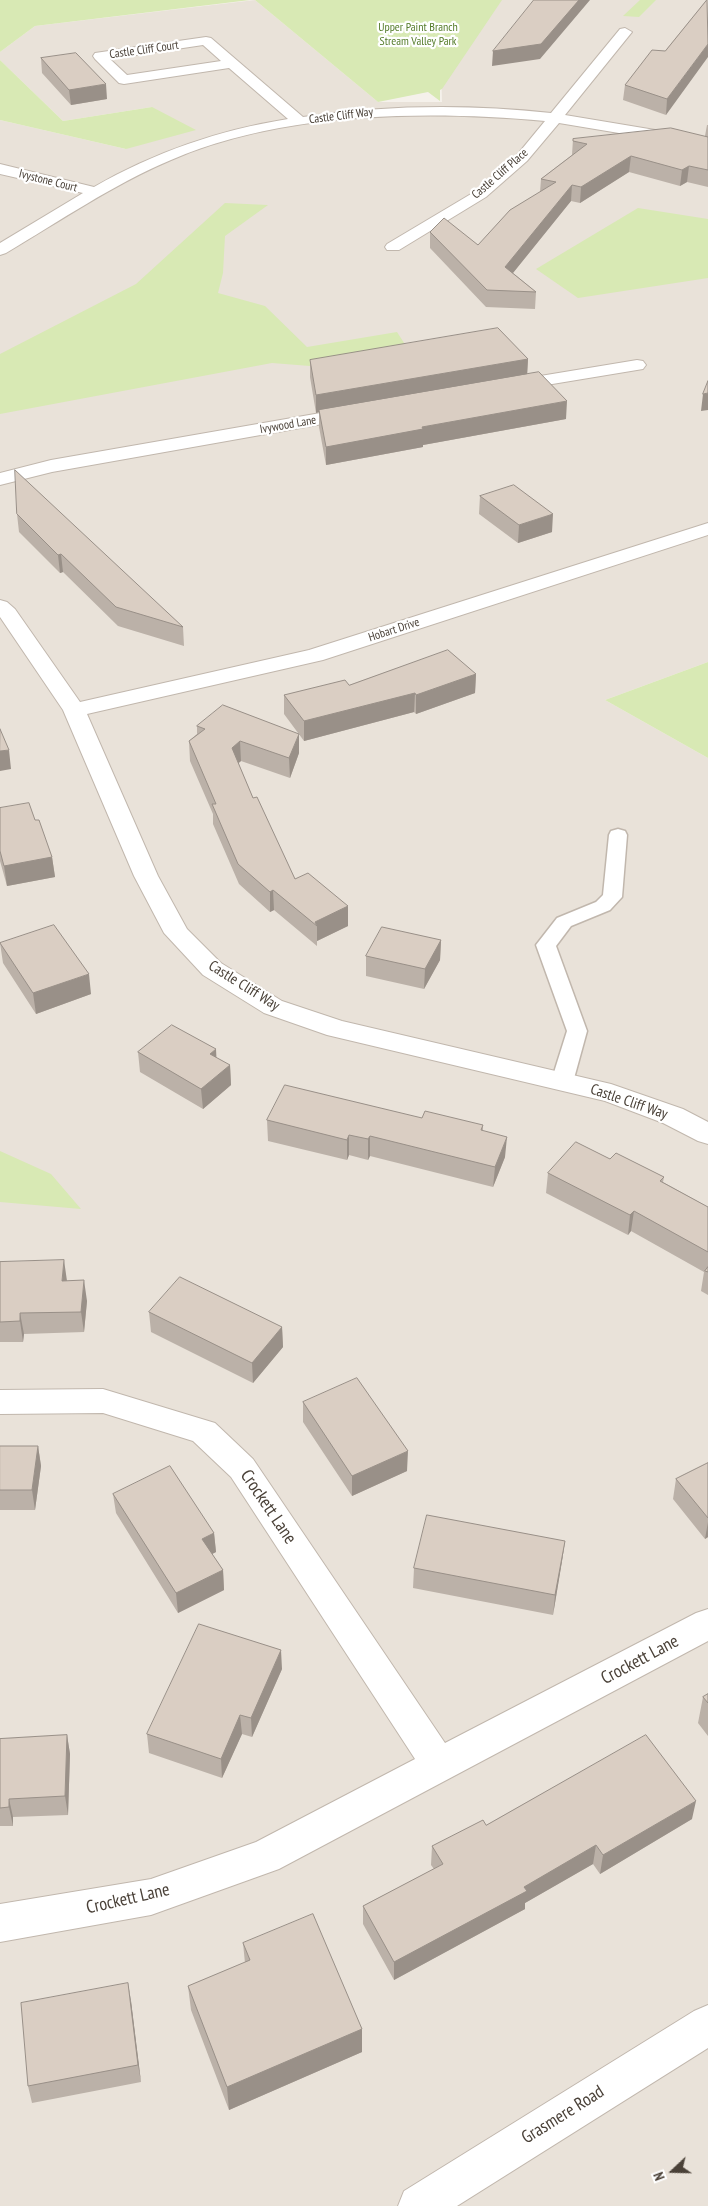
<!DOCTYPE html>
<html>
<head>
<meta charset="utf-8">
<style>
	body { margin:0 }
	#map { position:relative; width:708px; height:2206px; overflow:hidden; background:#f5f1eb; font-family:"PT Sans Narrow",sans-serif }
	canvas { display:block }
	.north { position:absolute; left:648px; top:2146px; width:50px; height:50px; -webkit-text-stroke:4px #fff; paint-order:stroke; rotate:249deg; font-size:14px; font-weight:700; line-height:20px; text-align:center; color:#4a4138 }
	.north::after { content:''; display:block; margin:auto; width:18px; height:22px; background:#4a4138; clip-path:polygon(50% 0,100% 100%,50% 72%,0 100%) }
</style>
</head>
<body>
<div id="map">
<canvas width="708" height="2206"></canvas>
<div class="north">N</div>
</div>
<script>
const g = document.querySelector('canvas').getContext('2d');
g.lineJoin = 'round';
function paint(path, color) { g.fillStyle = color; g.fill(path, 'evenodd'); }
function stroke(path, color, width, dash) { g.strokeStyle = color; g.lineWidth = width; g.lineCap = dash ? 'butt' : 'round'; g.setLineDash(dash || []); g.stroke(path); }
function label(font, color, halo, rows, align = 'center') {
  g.font = font + ' "PT Sans Narrow",sans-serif'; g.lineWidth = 4.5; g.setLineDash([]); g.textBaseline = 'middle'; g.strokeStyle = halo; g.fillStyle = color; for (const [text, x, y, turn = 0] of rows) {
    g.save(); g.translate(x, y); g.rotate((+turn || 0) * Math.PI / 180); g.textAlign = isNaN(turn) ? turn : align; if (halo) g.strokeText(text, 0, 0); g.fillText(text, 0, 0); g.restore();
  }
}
paint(new Path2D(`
	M255,0L378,102H442L441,64L501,0H708V662L605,700L708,758V2206H0V120L126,149L152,107L63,121L0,60V52L35,26Z`), '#e9e2d9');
paint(new Path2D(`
	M0,0H250L35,26L0,52Z
	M255,0H502L442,89L440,90V101L428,92L378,102Z
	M640,0H656L639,17L623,16Z
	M0,60L63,121L152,107L196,130L126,149L0,120Z
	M225,203L268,205L225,236L223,273L218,293L265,306L307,347L397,332L408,349L310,366L272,363L0,414V354L136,284Z
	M638,208L708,219V278L578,298L536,269Z
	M708,662V758L605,700Z
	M0,1151L51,1174L81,1209L0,1202Z`), '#d8e9b4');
const lane = new Path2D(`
	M618,829L625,831L627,835L622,897L610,910L571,926L556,946L587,1031L573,1082L569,1087L562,1089L555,1087L551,1082L567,1031L536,945L557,918L596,902L603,895L609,835L611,831Z`);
const street = new Path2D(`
	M625,28L632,32L565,115L655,130L708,143V151L655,139L559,123L527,161L486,197L399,250H387L385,247L387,244L476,191L517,155L545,121C426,110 281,112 171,160C112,185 60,221 6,253L0,255V243L83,193L0,174V164L94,187C155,152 219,130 288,119L229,68L124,84L119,83L95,59L93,56L95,53L206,37L211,38L303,117C386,105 468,104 551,113L620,29ZM203,45L221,61L127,75L110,59Z
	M637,360L643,361L646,365L643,369L510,391L504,390L501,386L504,382L510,381Z
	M355,407L362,409L364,413L362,417L52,472L0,485V473L51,460Z
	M708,523V535L323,660L87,714L158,876L187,929L221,963L282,1001L342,1021L611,1084L683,1109L708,1122V1144L698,1141L663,1123L605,1101L327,1035L264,1013L203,975L164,933L134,876L63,710L0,617V600L7,602L15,609L80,702L309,650Z
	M103,1389L215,1423L253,1459L445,1743L696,1613L708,1609V1641L279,1869L151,1915L0,1942V1904L151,1879L256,1842L415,1759L231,1477L193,1441L103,1413L0,1414V1390Z
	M708,2005V2048L457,2206H398L404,2191L694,2011Z`);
stroke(lane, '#c1b7ad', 3);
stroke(street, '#c1b7ad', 2);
paint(lane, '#fff');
paint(street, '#fff');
paint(new Path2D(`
	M707,0L666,115L623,100L625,85L665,51Z
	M41,58L107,99L71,105L42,73Z
	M707,125H708V187L687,182L680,186L629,172L580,203L571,201L513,273L536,292L535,309L486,307L430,248V232L478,245L540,192L541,179L572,155L573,139L705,136Z
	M528,359L527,374L566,419L423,445V447L326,465L319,427V412L316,413L310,377V360Z
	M480,496L552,532L518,543L479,514Z
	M17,514L183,627L184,646L118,626L63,572L60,573L19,532Z
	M476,674L475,693L416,714L414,712L304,741L284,714V695L349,685Z
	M197,726L299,753L290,778L241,761L238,763L253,798L295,879L348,906V926L317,941V946L274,910L270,912L239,884L213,824V814L190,761L189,741L197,734Z
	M0,808L35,820L52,857L55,877L7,886L0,861Z
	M441,940L440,960L424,989L366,976V956Z
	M0,943L91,994L36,1014L3,963Z
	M138,1052L230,1065L231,1085L203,1109L140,1072Z
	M422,1118L483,1125V1131L505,1157L493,1187L370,1156L368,1160L349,1155L347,1160L268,1141L267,1120Z
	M610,1159L664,1177L663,1182L708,1207V1295L701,1291L704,1272L631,1231L628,1235L546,1193L548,1173Z
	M0,1262L67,1281L87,1301L84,1332L24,1334L23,1342H0Z
	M149,1312L282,1327L283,1347L253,1383L151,1332Z
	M303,1402L407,1471L352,1496L303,1422Z
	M0,1446H38L41,1466L35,1510H0Z
	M708,1463V1537L705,1539L673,1499L676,1479Z
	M113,1494L214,1533L216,1552L212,1554L223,1570L224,1590L178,1613L116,1513Z
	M565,1541L562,1561L553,1615L413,1588L414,1568Z
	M282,1669L252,1737L242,1734L222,1778L149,1753L147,1734Z
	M708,1694V1736L698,1723L703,1697Z
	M67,1735L70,1754L68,1815L13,1817V1826H0V1739Z
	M692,1819L600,1874L593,1864L525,1903V1909L394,1980L363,1924V1906L434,1869L431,1865L432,1846L486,1825Z
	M243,1943L362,2029V2052L229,2110L191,2010L188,1986L245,1963Z
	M131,2001L141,2082L32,2103L28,2086Z`), '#bbb1a8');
paint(new Path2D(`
	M579,0H590L540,59L492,66L493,51Z
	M708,44V57L666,115L667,99Z
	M106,84L107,99L71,105L69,90Z
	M631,156L629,172L580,203L581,187Z
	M689,166L687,182L680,186L682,170Z
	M572,185L571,201L504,284L505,267Z
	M528,359L527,377L319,410V412L316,413V395Z
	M708,393V410L701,411L703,394Z
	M567,401L566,419L423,445V447L326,465V447L422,427Z
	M553,514L552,532L518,543L519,525Z
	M61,554L63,572L60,573L58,555Z
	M476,674L475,693L416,714V695Z
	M415,693L414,712L304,741V721Z
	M299,734V753L290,778L289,758Z
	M240,741L241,761L233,768L232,748Z
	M9,750L11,769L0,771V751Z
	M52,857L55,877L7,886L4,866Z
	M273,890L274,910L270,912V892Z
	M348,906V926L317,941V926L315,922Z
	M441,940L440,960L424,989L425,969Z
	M89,974L91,994L36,1014L33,993Z
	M216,1049L217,1069L210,1054Z
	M230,1065L231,1085L203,1109L201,1089Z
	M349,1135V1155L347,1160V1140Z
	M370,1136V1156L368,1160V1139Z
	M507,1137L505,1157L493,1187L495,1167Z
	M634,1211L631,1231L628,1235L630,1215Z
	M64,1260L67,1281H62Z
	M84,1280L87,1301L84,1332L81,1312Z
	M20,1313L24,1334L23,1342L20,1321Z
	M282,1327L283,1347L253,1383L252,1363Z
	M38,1446L41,1466L35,1510L32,1490Z
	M408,1451L407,1471L352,1496V1476Z
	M708,1522V1537L705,1539Z
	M214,1533L216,1552L204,1558L202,1539Z
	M565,1541L562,1561L553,1615L555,1595Z
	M223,1570L224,1590L178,1613L176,1593Z
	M281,1650L282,1669L252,1737L251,1718Z
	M240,1715L242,1734L222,1778L221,1759Z
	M67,1735L70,1754L68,1815L65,1796Z
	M9,1799L13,1817V1826L9,1807Z
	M696,1801L692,1819L600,1874L603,1855Z
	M596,1845L593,1864L525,1903V1909L394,1980V1962Z
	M128,1983L131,2001L141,2082L138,2065Z
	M362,2029V2052L229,2110L227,2087Z`), '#999088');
const building = new Path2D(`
	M534,0H579L541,44L493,51Z
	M707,0L708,44L667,99L625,85L652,50L665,51Z
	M76,53L106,84L69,90L41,58Z
	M671,128L708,137V170L689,166L682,170L631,156L581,187L572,185L505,267L536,292L487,290L430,232L444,218L478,245L510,210L556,182L541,179L587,144L573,141V139Z
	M498,328L528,359L316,395L310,360Z
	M539,372L567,401L422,427L423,429L326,447L319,410Z
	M708,381V393L703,394Z
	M15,470L183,627L116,607L61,554L58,555L17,514Z
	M514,485L553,514L519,525L480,496Z
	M448,650L476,674L416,695L415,693L304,721L284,695L345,680L349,685Z
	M223,705L299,734L289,758L240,741L232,748L253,798L257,797L295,879L308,873L348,906L315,922L317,926L273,890L270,892L238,864L212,804H216L189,741L205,729L197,726Z
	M0,729L9,750L0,751Z
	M29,803L35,820H39L52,857L4,866L0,851V808Z
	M54,925L89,974L33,993L0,943Z
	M382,927L441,940L425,969L366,956Z
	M172,1025L216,1049L210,1054L230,1065L201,1089L138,1052Z
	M285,1085L422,1118L425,1111L483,1125L481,1130L507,1137L495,1167L370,1136L368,1139L349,1135L347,1140L267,1120Z
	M576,1142L610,1159L616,1153L664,1177L660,1181L708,1207V1252L634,1211L630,1215L548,1173Z
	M64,1260L62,1281L84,1280L81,1312L20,1313V1321L0,1322V1262Z
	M708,1267V1272L705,1271Z
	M180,1277L282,1327L252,1363L149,1312Z
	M357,1378L408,1451L352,1476L303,1402Z
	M0,1446H38L32,1490H0Z
	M708,1463V1518L676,1479Z
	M170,1466L214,1533L202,1539L223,1570L176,1593L113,1494Z
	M427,1515L565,1541L555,1595L414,1568Z
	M199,1624L281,1650L251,1718L240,1715L221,1759L147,1734Z
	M708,1694V1703L703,1697Z
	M67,1735L65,1796L9,1799V1807L0,1808V1739Z
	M646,1735L696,1801L603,1855L596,1845L524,1887L527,1891L394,1962L363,1906L443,1864L432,1846L483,1820L486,1825Z
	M313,1914L362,2029L227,2087L188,1986L250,1960L243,1943Z
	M128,1983L138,2065L28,2086L21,2003Z`);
paint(building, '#dacec3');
stroke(building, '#999088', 1);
label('12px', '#557c2b', '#fff', [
	["Upper Paint Branch",418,28],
	["Stream Valley Park",418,42]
]);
label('12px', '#4a4138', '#fff', [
	["Castle Cliff Court",144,50,-8],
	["Castle Cliff Way",341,116,-7],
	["Castle Cliff Place",500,174,-41],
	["Ivystone Court",48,181,14],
	["Ivywood Lane",288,425,-10],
	["Hobart Drive",394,630,-18]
]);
label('15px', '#4a4138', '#fff', [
	["Castle Cliff Way",244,986,32],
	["Castle Cliff Way",629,1102,19]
]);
label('18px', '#4a4138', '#fff', [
	["Crockett Lane",268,1507,56],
	["Crockett Lane",640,1660,-28],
	["Crockett Lane",128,1899,-13],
	["Grasmere Road",563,2115,-32]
]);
</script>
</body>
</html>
